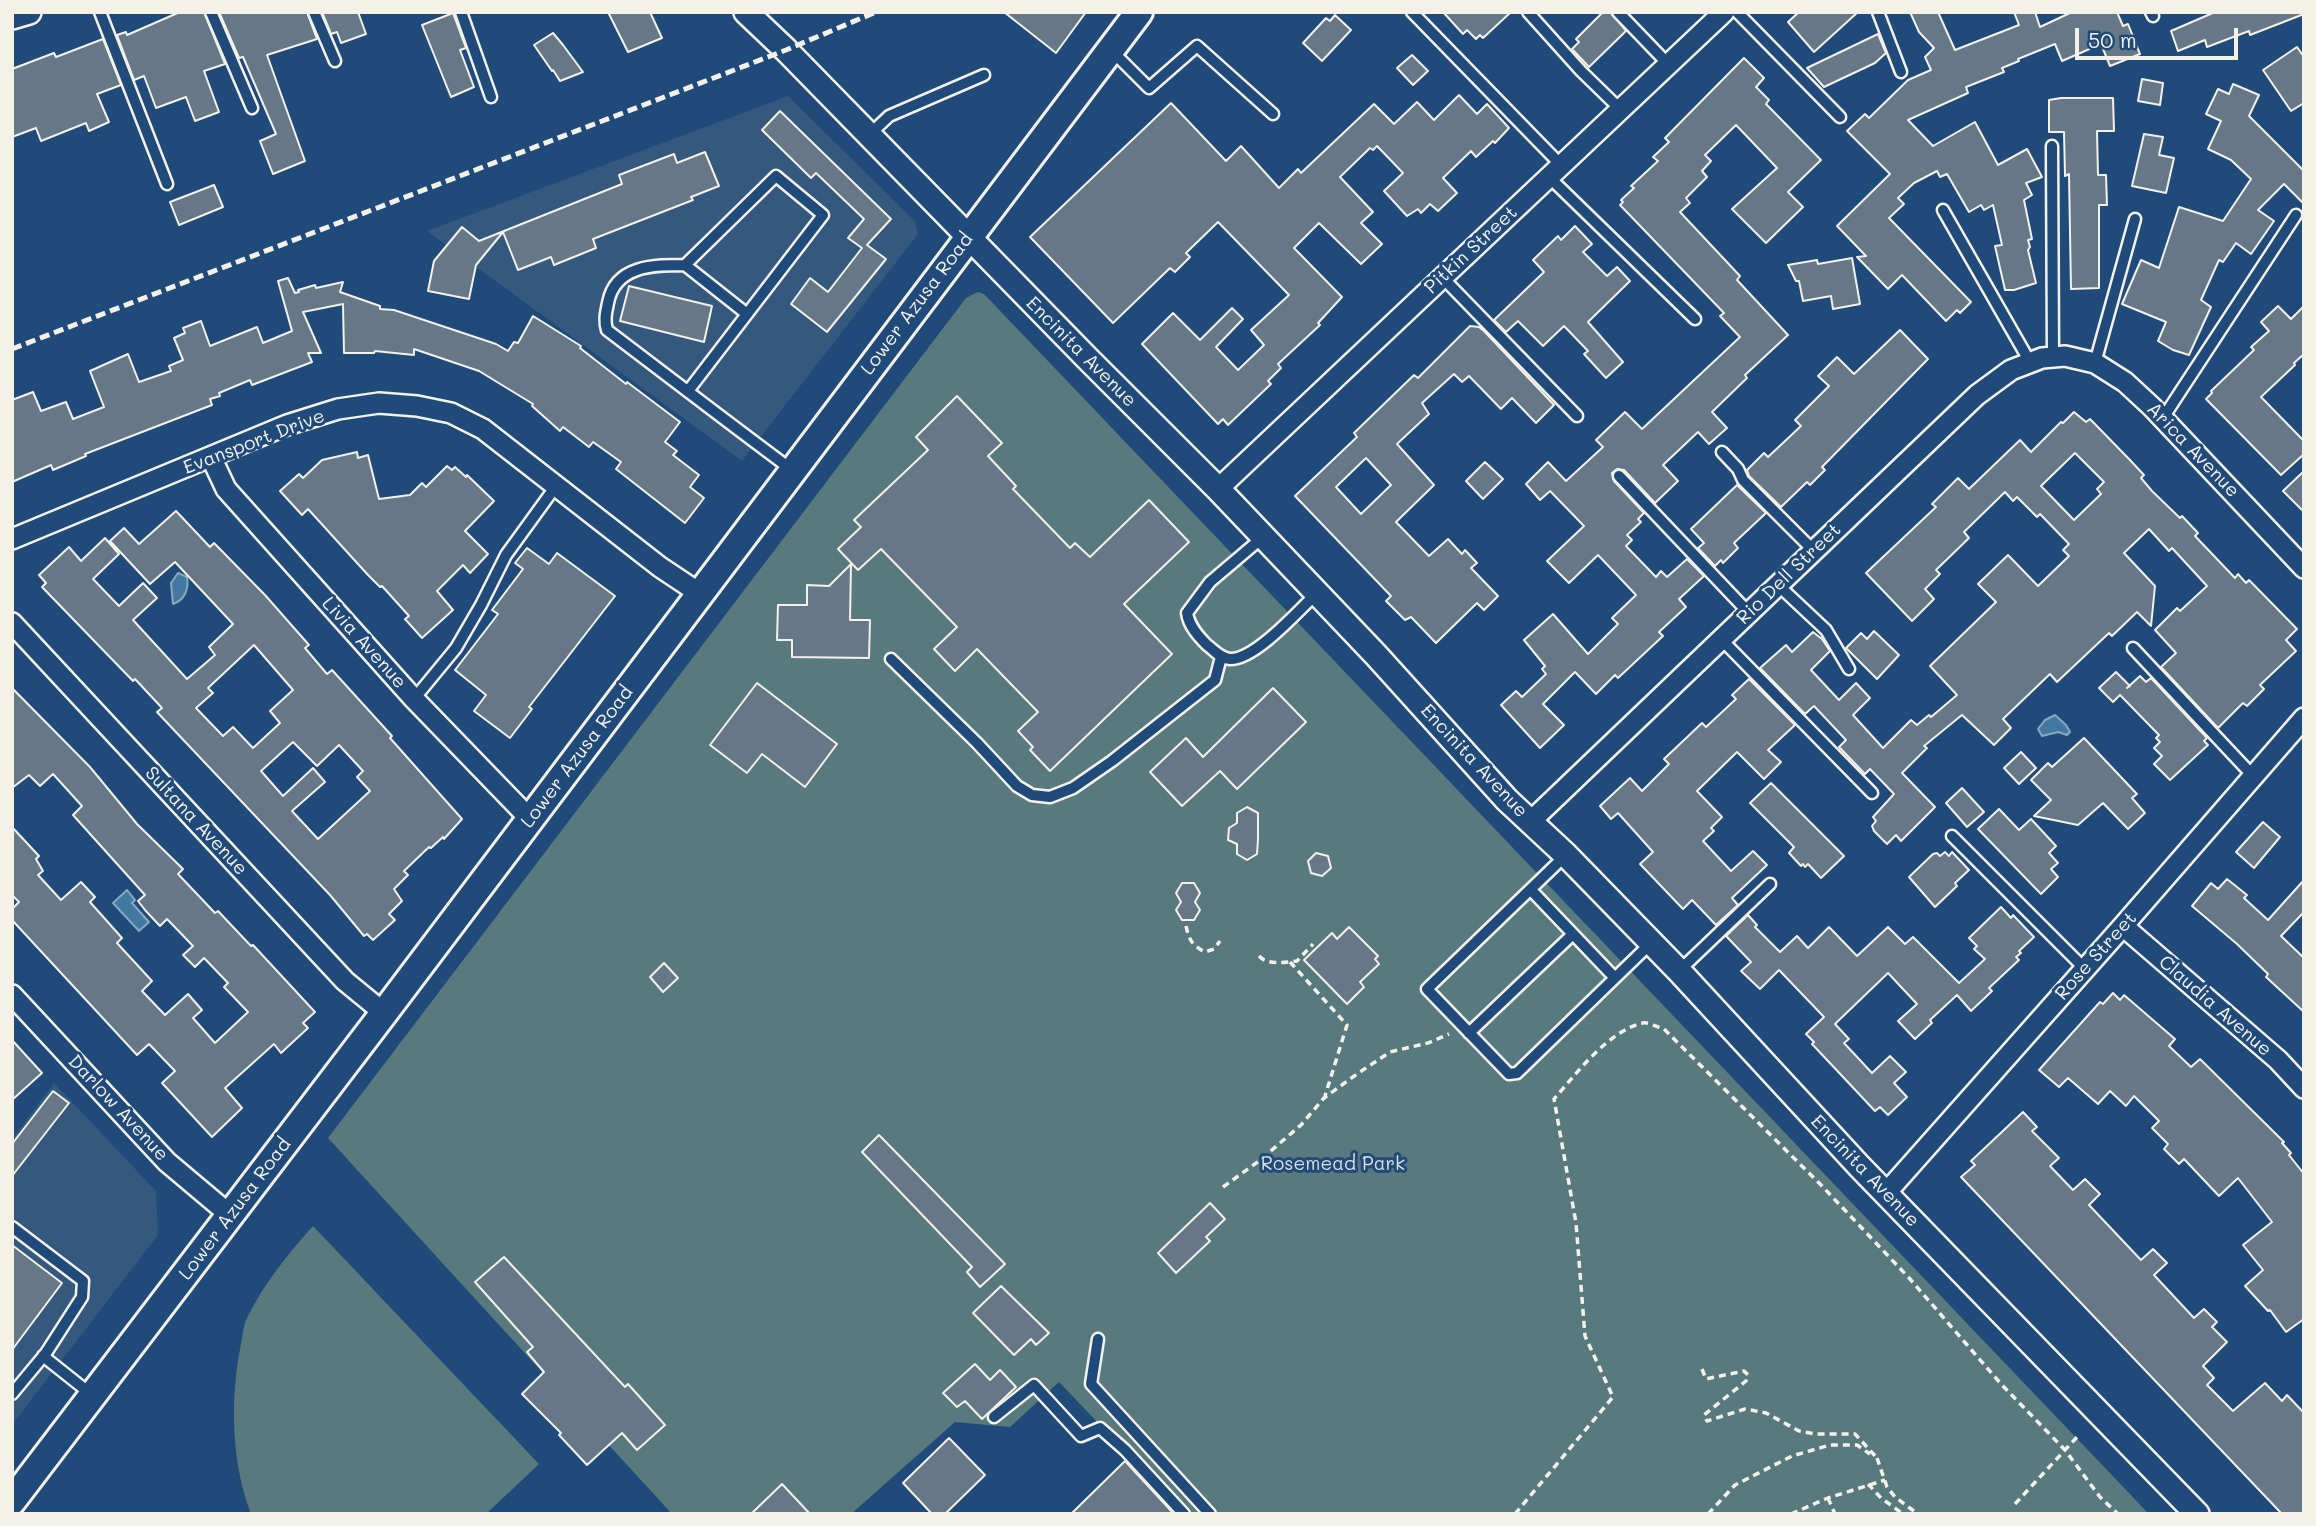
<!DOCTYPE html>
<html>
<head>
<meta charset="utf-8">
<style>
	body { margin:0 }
	#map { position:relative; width:2316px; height:1526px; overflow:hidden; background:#1f4a7a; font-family:Mali,sans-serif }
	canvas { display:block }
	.frame { position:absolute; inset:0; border:14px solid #f4f1e8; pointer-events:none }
	.scale { position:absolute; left:2075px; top:28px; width:163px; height:32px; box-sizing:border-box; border:4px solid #f4f1e8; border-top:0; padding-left:9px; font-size:21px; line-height:24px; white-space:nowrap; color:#f4f1e8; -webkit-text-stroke:5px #1f4a7a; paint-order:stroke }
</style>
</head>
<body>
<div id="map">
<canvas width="2316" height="1526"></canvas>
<div class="frame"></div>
<div class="scale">50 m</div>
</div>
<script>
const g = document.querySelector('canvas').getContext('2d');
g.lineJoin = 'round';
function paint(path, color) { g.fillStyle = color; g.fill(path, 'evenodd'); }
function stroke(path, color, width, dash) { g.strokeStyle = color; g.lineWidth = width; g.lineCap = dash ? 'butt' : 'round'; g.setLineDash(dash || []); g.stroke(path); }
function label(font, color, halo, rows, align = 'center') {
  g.font = font + ' Mali,sans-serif'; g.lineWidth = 6; g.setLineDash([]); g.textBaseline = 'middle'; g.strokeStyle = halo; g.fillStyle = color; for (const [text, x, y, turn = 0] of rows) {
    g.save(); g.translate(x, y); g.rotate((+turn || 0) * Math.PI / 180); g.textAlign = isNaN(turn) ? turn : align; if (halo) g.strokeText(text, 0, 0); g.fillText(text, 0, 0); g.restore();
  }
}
paint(new Path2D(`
	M788,96L915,221L918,234L742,461L427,231Z
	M54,1083L156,1191L158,1235L12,1425V1139Z`), '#34587e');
paint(new Path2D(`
	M978,292L984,294L2149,1514H1185L1059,1382L1010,1427L955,1422L851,1514H672L328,1138L966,298Z
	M313,1226L539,1464L486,1514H251C231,1462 230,1398 241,1344C243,1335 243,1325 247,1318C264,1283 288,1254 313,1226Z`), '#587a7f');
const water = new Path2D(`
	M178,573L187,577C189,589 185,600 173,604L171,583Z
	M2055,715L2066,725L2070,732L2067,735L2058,732L2042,736L2038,729L2045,720Z
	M127,890L135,900L132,903L149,922L139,931L113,903Z`);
paint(water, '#4379a0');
stroke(water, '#8aa9bd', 2);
const building = new Path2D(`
	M180,12H204L225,64L204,71L219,112L195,121L186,97L156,108L144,76L134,80L117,35L126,32L127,35Z
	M219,12H307L317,39L267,55L305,161L273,174L260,141L276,134L243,57L239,58Z
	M322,12H358L366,34L341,43L337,32L331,34Z
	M608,12H650L662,38L628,52Z
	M1004,12H1086L1056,53Z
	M1443,12H1511L1483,38L1480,35L1476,39L1467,30L1463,34Z
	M1603,12H1611L1626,31L1589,67L1572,49L1579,42L1576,39Z
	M1799,12H1858L1814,52L1788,22Z
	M1910,12H1938L1955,50L2019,25L2014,12H2035L2040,27L2072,12H2117L2123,26L2128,24L2140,54L2110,66L2101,44L2062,61L2055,44L2018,59L2019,61L2002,68L2004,72L1966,87L1968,93L1908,120L1933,146L1975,122L1998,165L2027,149L2042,177L2026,183L2032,195L2024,200L2032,239L2028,240L2030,247L2028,250L2036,283L2014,290H2005L1995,246L2002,245L1993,205L1984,210L1981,205L1969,212L1947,174L1940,177L1937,171L1914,183L1898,198L1904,204L1889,218L1971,302L1960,313L1957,310L1946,321L1902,275L1888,289L1857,257L1866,256L1837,226L1890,174L1847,131L1865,114L1869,118L1908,80L1931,70L1925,57L1934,48L1919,32Z
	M2215,12H2304V14L2250,35L2249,31L2207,47L2205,40L2178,51L2171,31Z
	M453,13L466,48L460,50L474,87L451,97L422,25Z
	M1335,15L1351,30L1322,61L1303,43L1326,18L1330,21Z
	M553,33L563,45L583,72L560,81L553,70L552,71L534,45Z
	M1878,34L1886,53L1875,63L1824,87L1807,68Z
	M103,39L121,85L97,94L109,122L89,131L86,123L41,141L36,128L12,137V69L54,53L56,57Z
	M2297,47L2304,57V103L2291,111L2263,70Z
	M1412,55L1428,71L1413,85L1397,68Z
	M1744,58L1764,78L1756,87L1769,100L1766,104L1821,160L1788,192L1803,207L1766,243L1732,209L1777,168L1736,125L1705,155L1711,161L1702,171L1707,177L1686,198L1690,203L1680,212L1740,276L1737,280L1788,335L1745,375L1747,378L1712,412L1727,428L1709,444L1698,432L1663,465L1678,481L1655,503L1624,470L1617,469L1612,473L1614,481L1644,513L1638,519L1641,522L1627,535L1632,540L1626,546L1656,577L1661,571L1667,577L1687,559L1704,576L1679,599L1686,607L1659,632L1663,636L1618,678L1615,675L1596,694L1575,672L1543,704L1564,725L1540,748L1501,705L1516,691L1522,697L1546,674L1542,669L1545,666L1524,640L1553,614L1588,654L1618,624L1612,618L1636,595L1598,555L1569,583L1547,561L1584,526L1550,491L1540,500L1526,484L1548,462L1566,481L1603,447L1596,440L1625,412L1642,429L1740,337L1720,316L1724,313L1620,205L1623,202L1621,200L1634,188L1631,186L1658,161L1653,157L1669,142L1665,138Z
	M2142,79L2163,83L2160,105L2138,101Z
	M2233,84L2259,95L2249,116L2304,171V204L2284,184L2258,210L2274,221L2251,254L2236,243L2223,262L2219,260L2201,300L2211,307L2189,355L2173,350L2158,341L2166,322L2122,304L2141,260L2159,268L2179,207L2223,221L2251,179L2231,160L2208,149L2221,121L2206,114L2218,89L2229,94Z
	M1459,95L1477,114L1487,104L1509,128L1495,143L1493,141L1476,157L1471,151L1443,178L1457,193L1438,211L1430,204L1421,213L1418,209L1407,216L1384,191L1403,173L1377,146L1373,150L1370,148L1340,177L1373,212L1361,223L1382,244L1361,264L1319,223L1294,248L1342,297L1318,323L1320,325L1278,364L1281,368L1268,381L1271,384L1228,425L1223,419L1218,424L1142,344L1173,313L1200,340L1232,308L1243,319L1216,347L1238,370L1264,345L1251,330L1289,295L1218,222L1186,253L1190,257L1175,272L1170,268L1113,323L1030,237L1171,103L1226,161L1241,146L1279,188L1298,169L1301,173L1374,104L1394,124L1417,102L1434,120Z
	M2061,98H2113L2114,131H2097L2098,175H2106L2107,205H2099V288L2071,289L2069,174L2065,176L2064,132H2049V100Z
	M780,111L891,219L867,245L886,259L827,332L791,304L810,278L828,292L862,248L848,238L864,219L816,173L811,178L762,130Z
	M2144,134L2163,137L2159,155L2174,158L2166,193L2132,186Z
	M705,152L719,186L691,197L693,200L593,239L596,248L554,265L551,257L518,270L503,232L476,265L469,299L428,291L434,261L462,227L479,241L622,184L619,175L674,154L677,163Z
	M214,185L223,207L179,225L170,202Z
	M1575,226L1592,244L1583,252L1607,276L1617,267L1630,281L1588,322L1623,362L1606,378L1584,354L1588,351L1564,326L1543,346L1518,321L1506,332L1494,320L1544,272L1533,260L1558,236L1561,240Z
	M1852,258L1860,304L1833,309L1831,296L1803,301L1799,281H1796L1788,265L1817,260L1818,264Z
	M288,278L295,293L299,292L298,290L315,285L316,288L343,282L340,292L380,306V309L394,310L496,344L508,351L514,342L518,343L533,316L581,346L580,348L626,384L627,382L680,422L665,442L677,451L673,455L699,475L690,487L704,498L685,523L616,469L621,462L593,442L589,447L563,427L560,431L532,406L533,404L479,371L414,349V355L375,351L374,353H344L343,304L303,312L321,353H308L312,362L252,385L250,380L219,393L220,396L210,399L212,405L85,454L86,456L53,470L51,465L12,482V400L33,392L41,411L66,402L73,419L104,407L90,371L128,354L139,382L171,371L169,366L183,360L174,338L185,333L183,328L201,321L210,346L257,327L263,343L292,331L278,281Z
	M629,286L712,306L704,342L620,321Z
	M2278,306L2291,319L2304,306V354L2294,363L2295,365L2261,397L2304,441V454L2281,475L2206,399L2212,393L2211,391L2254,350L2251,347L2269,331L2261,322Z
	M1470,326L1479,327L1484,331L1554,405L1536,423L1512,398L1501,409L1469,376L1462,382L1454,374L1422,403L1429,414L1397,444L1434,485L1396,522L1429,556L1448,539L1462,554L1465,550L1477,563L1471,568L1498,596L1484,610L1477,603L1436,643L1411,617L1405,620L1386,601L1391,596L1295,496L1357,437L1354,433L1385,403L1414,375L1418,378ZM1366,458L1391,485L1361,514L1336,487Z
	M1900,330L1928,359L1822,467L1825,470L1810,485L1807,482L1781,507L1749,476L1747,470L1764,453L1768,457L1801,426L1795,420L1829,386L1818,376L1837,357L1854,374Z
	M957,396L1002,443L988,456L1016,486L1013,489L1070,548L1075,543L1090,557L1149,500L1189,542L1124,604L1172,654L1050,771L1030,750L1033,747L1018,731L1038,712L977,649L955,671L934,649L957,627L881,549L858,570L838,549L861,527L854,520L928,450L916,437Z
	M2074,412L2086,422L2090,419L2129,459L2144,475L2141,478L2152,491L2180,518L2182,516L2198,533L2195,536L2235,578L2238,574L2246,583L2249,580L2297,629L2286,640L2296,651L2260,685L2264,689L2247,706L2243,703L2218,728L2161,667L2176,653L2155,630L2177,608L2180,611L2207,586L2172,548L2169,551L2149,529L2124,553L2155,586L2151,626L2137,612L2112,636L2109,633L2057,682L2050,674L2003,719L2011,728L1994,745L1962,715L1924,746L1927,748L1902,773L1935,807L1901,841L1896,835L1887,844L1874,831L1872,826L1876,821L1873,817L1894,794L1870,769L1865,774L1839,747L1846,740L1814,706L1805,714L1760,668L1786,645L1792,652L1813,632L1822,639L1830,651L1811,670L1839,700L1856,683L1870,698L1853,715L1883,748L1911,720L1917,725L1929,715L1931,717L1957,695L1930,666L1996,602L1978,584L2008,555L2038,586L2069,556L2063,550L2069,544L2040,514L2037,517L2017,497L2013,501L2005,492L1964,532L1969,538L1936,570L1940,574L1925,589L1934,599L1912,621L1866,573L1936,507L1932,504L1958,478L1969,489L2020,440L2031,452L2061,422L2063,423ZM2075,453L2104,482L2097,489L2101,494L2074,520L2041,486Z
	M357,452L358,458L368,455L379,499L410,495L422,483L426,487L447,466L452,470L455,467L466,477L467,475L494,501L465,531L488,554L470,573L463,565L437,591L453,610L422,638L405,619L409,616L382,586L380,587L368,575L308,509L302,515L280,491L299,474L303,478L322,460Z
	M1485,462L1503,479L1483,499L1466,481Z
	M2304,471V512L2283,491Z
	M1737,485L1766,513L1734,543L1738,548L1723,563L1721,560L1715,566L1698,548L1704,543L1691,529Z
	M176,511L210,547L214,543L265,595L309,645L305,648L327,674L332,670L392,736L390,738L462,819L444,839L443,837L431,848L429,847L404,871L408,875L394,889L402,901L389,914L395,920L373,940L367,934L364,936L330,895L173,729L157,712L162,708L135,679L133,681L42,587L46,583L39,575L69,547L81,561L105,538L119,554L93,579L119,606L143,583L157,598L133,620L187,679L215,655L209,647L233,624L175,562L150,584L110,541L124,528L139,544ZM254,645L293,690L270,711L280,723L253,748L233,727L223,736L196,708L213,693L208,688ZM293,742L317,766L339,745L363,771L357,777L370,791L318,839L292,811L325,782L313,768L283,796L261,771Z
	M527,548L549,564L557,553L615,596L529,707L532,709L510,738L474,711L486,695L455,670L498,614L492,610L523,569L515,563Z
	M851,564L850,620H870L869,658L792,657V640H777L778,605H807V585L829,586Z
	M1874,631L1899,655L1877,679L1846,648L1861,633L1867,639Z
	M2116,672L2130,686L2127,688L2140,676L2146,682L2151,678L2207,738L2204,741L2208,745L2170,780L2154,764L2162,756L2154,748L2160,742L2156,738L2159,735L2120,695L2113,702L2099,688Z
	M1749,679L1795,725L1768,750L1781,762L1764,779L1737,752L1697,791L1722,817L1711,828L1714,831L1703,841L1731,871L1753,851L1767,865L1732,898L1738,905L1716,925L1692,900L1683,909L1640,864L1653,852L1618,813L1611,819L1600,806L1630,778L1642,791L1669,764L1664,759L1702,723L1706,727L1736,699L1732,695Z
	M757,683L837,744L805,787L762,754L747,773L710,745Z
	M12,688L90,767L137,824L183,869L178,874L215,913L218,911L251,946L253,945L315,1012L303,1023L308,1028L281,1053L274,1044L225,1088L242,1108L212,1137L162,1083L175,1071L149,1044L137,1055L12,920V909L19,902L12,895V827L39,856L36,859L43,871L38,875L61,900L81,882L95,897L90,902L122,938L117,943L152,981L142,991L165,1015L188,994L202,1010L193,1018L215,1043L248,1012L224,987L228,983L204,958L195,967L183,955L193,946L167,919L160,926L145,910L138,901L145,895L73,815L82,806L53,774L40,786L29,775L12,788Z
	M1273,688L1306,722L1237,789L1220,771L1182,806L1150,772L1186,738L1203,757Z
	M2084,738L2137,794L2132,798L2145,813L2128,829L2103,803L2078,825L2034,816L2051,800L2031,780L2048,763L2052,767Z
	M2021,752L2036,768L2019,784L2004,768Z
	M1771,783L1844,856L1821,878L1808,864L1805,867L1803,864L1801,866L1789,853L1794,847L1750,803Z
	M1962,788L1984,812L1967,827L1946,803Z
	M1247,807L1258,813V839L1257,854L1247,860L1237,854V844L1228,840L1229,828L1237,823V813Z
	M1999,809L2019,830L2031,819L2056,846L2049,853L2058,863L2051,869L2058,877L2041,894L1978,829Z
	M2263,822L2280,837L2254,868L2236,852Z
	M1945,852L1949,856L1952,852L1969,870L1955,883L1957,886L1935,907L1909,877L1933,854L1937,853L1940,856Z
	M1316,853L1328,856L1331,868L1322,876L1311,873L1308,861Z
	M2227,879L2247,895L2244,898L2268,920L2304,880V912L2281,936L2304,958V1012L2266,977L2268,974L2237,944L2192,906L2211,883L2218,889Z
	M1182,883H1194L1200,893L1195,902L1200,910L1194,920H1182L1176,910L1181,902L1176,893Z
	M2001,907L2011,918L2013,915L2034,937L2019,951L2021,953L2016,957L2019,960L1989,988L1992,991L1971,1011L1957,995L1930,1020L1932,1023L1915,1039L1898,1021L1917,1004L1888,973L1835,1024L1849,1039L1844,1043L1872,1073L1890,1056L1906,1072L1894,1083L1907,1097L1888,1115L1880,1107L1875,1111L1812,1044L1814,1042L1806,1034L1824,1017L1779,970L1760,989L1741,971L1751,962L1726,936L1748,915L1757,925L1755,927L1780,952L1797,936L1808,948L1829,927L1857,956L1888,927L1905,944L1913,937L1959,983L1985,959L1974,949L1977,946L1969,938Z
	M1349,927L1378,956L1375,959L1379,964L1360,982L1364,987L1347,1004L1304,960L1332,933L1337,939Z
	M664,963L678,978L663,992L650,977Z
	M2113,993L2120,1000L2124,995L2175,1039L2169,1046L2191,1067L2200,1059L2284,1142L2282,1143L2291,1153L2289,1155L2304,1174V1319L2286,1332L2270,1310L2268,1311L2245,1286L2263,1270L2243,1245L2272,1222L2238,1178L2219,1196L2184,1159L2179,1164L2164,1149L2168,1144L2152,1128L2159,1121L2134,1096L2126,1106L2110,1091L2098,1104L2068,1078L2059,1087L2039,1070L2100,1002L2103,1004Z
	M12,1040L42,1073L12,1100Z
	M53,1091L69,1103L12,1176V1144Z
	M2023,1112L2037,1127L2032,1131L2059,1158L2050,1166L2073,1190L2085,1179L2100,1194L2089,1205L2141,1260L2153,1249L2167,1263L2154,1275L2194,1318L2204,1309L2217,1322L2212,1327L2227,1342L2203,1366L2214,1378L2207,1385L2233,1411L2265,1383L2282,1401L2287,1395L2304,1413V1514H2282L1961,1177L1975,1165L1971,1161Z
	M879,1135L1005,1264L980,1287L967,1272L972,1267L862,1152Z
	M1210,1203L1225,1219L1206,1237L1210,1241L1176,1273L1158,1253Z
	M12,1245L62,1283L12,1350Z
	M504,1257L625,1387L628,1384L665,1425L637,1450L622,1433L587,1465L559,1435L561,1433L522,1394L544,1372L527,1352L533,1347L475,1282Z
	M1001,1286L1049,1333L1036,1345L1031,1339L1014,1355L973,1313Z
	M975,1364L990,1380L1000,1370L1016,1387L982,1419L965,1401L957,1407L943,1393Z
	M949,1438L985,1475L945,1514H932L903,1483Z
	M1125,1461L1174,1514H1071Z
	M782,1484L810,1514H751Z`);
paint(building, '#667887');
stroke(building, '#f4f1e8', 2);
const service = new Path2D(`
	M100,12L167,184
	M211,12L252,108
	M314,12L335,61
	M461,12L491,97
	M1412,12L1561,165
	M1528,12L1581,71L1620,109
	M1618,12L1668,64
	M1737,12L1840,117
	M1878,12L1901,72
	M2151,12L2153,16
	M1112,51L1149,88L1197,46L1273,114
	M869,135L889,116L984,75
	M2052,146L2053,357
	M1549,177L1695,319
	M1943,210L2030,362
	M685,265L747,314
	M1442,277L1577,416
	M2095,363L2135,219
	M688,391L823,215L776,176L685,265C654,265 615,265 608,303C606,313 604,320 607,330C669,377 730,424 792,470
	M2163,418L2296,215
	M1722,452L1738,469L1743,480L1814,551
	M1619,476L1749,613
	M1263,537L1210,582L1187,613C1189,626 1198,636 1207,645C1215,651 1220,658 1230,659C1255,660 1299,610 1317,593
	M1778,585L1826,630L1849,669
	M1721,639L1872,793
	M2133,648L2254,777
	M891,659L977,743L1017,786L1032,795L1050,797L1073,788L1112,761L1215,680L1221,657
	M414,699L456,648L481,605L506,555L556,486
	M1952,836L2085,969
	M1566,855L1427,989L1509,1074L1517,1073L1651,943
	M1531,890L1615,978
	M1679,971L1770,884
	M1469,1033L1573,934
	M12,1227L83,1281L82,1297L46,1353L12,1394
	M1098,1339L1091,1384L1210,1514
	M43,1356L92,1395
	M994,1417L1034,1385L1081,1436L1100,1428L1125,1450L1184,1514`);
const minor = new Path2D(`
	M211,457L226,489L414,699L530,819
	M1218,489L1724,12
	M12,539L287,425L338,409L379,403L417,406L451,413L483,429L660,567L699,593
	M12,623L345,981L384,1013
	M1530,822L1977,395L2011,370L2042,358L2065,356L2095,363L2125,382L2152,407L2304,568
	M2123,926L2278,1060L2304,1088
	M12,995L167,1162L230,1215
	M1886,1193L2123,926L2304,718`);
const tertiary = new Path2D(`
	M746,12L786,50L1088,359L1218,489L1376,655L1507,800L1566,855L1679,971L1860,1167L2197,1514
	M12,17L29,12`);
const secondary = new Path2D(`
	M12,1501L384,1013L1139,12`);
stroke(service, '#f4f1e8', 15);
stroke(minor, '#f4f1e8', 24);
stroke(tertiary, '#f4f1e8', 28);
stroke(secondary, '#f4f1e8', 32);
stroke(new Path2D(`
	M1186,926C1189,940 1192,945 1205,952L1214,949L1220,941
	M1259,956C1268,966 1285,962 1297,961L1313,944
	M1290,962L1347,1025L1325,1096
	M1223,1187L1259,1161L1301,1125L1324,1098L1357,1074L1390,1052L1428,1043L1449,1034
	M1702,1369L1706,1379L1744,1371L1748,1375L1746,1381L1704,1415L1707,1421L1745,1409L1766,1413L1799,1431L1816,1434H1855L1878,1459
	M1877,1458L1887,1487L1895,1497L1918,1514
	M1868,1484L1881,1498L1903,1514
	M1828,1498L1835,1514
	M2015,1504L2078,1436
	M1515,1514L1613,1397L1585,1336L1576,1223L1554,1099C1576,1074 1609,1030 1643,1023C1649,1022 1657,1027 1664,1029L1822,1186L1910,1279L2001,1384L2065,1450L2100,1497L2118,1514
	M1708,1514L1735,1485L1792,1456L1830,1445H1857L1870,1454
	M1791,1514L1828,1498L1885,1480`), '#f4f1e8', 3.5, [7, 5]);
stroke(service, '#1f4a7a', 10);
stroke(minor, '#1f4a7a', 19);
stroke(tertiary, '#1f4a7a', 23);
stroke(secondary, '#1f4a7a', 26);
stroke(new Path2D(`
	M12,349L786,50L876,12`), '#f4f1e8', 5, [10, 5]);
label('19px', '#f4f1e8', '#1f4a7a', [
	["Pitkin Street",1471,250,-43],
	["Lower Azusa Road",917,304,-53],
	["Encinita Avenue",1081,352,45],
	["Evansport Drive",254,442,-21],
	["Arica Avenue",2193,450,46],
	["Rio Dell Street",1789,574,-44],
	["Livia Avenue",364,643,48],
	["Lower Azusa Road",577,757,-53],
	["Encinita Avenue",1474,761,47],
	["Sultana Avenue",196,821,47],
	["Rose Street",2096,956,-48],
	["Claudia Avenue",2215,1006,41],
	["Darlow Avenue",118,1108,47],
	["Encinita Avenue",1865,1171,46],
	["Lower Azusa Road",235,1209,-53]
]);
label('19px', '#dddfd8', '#1f4a7a', [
	["Rosemead Park",1333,1164]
]);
</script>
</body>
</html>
